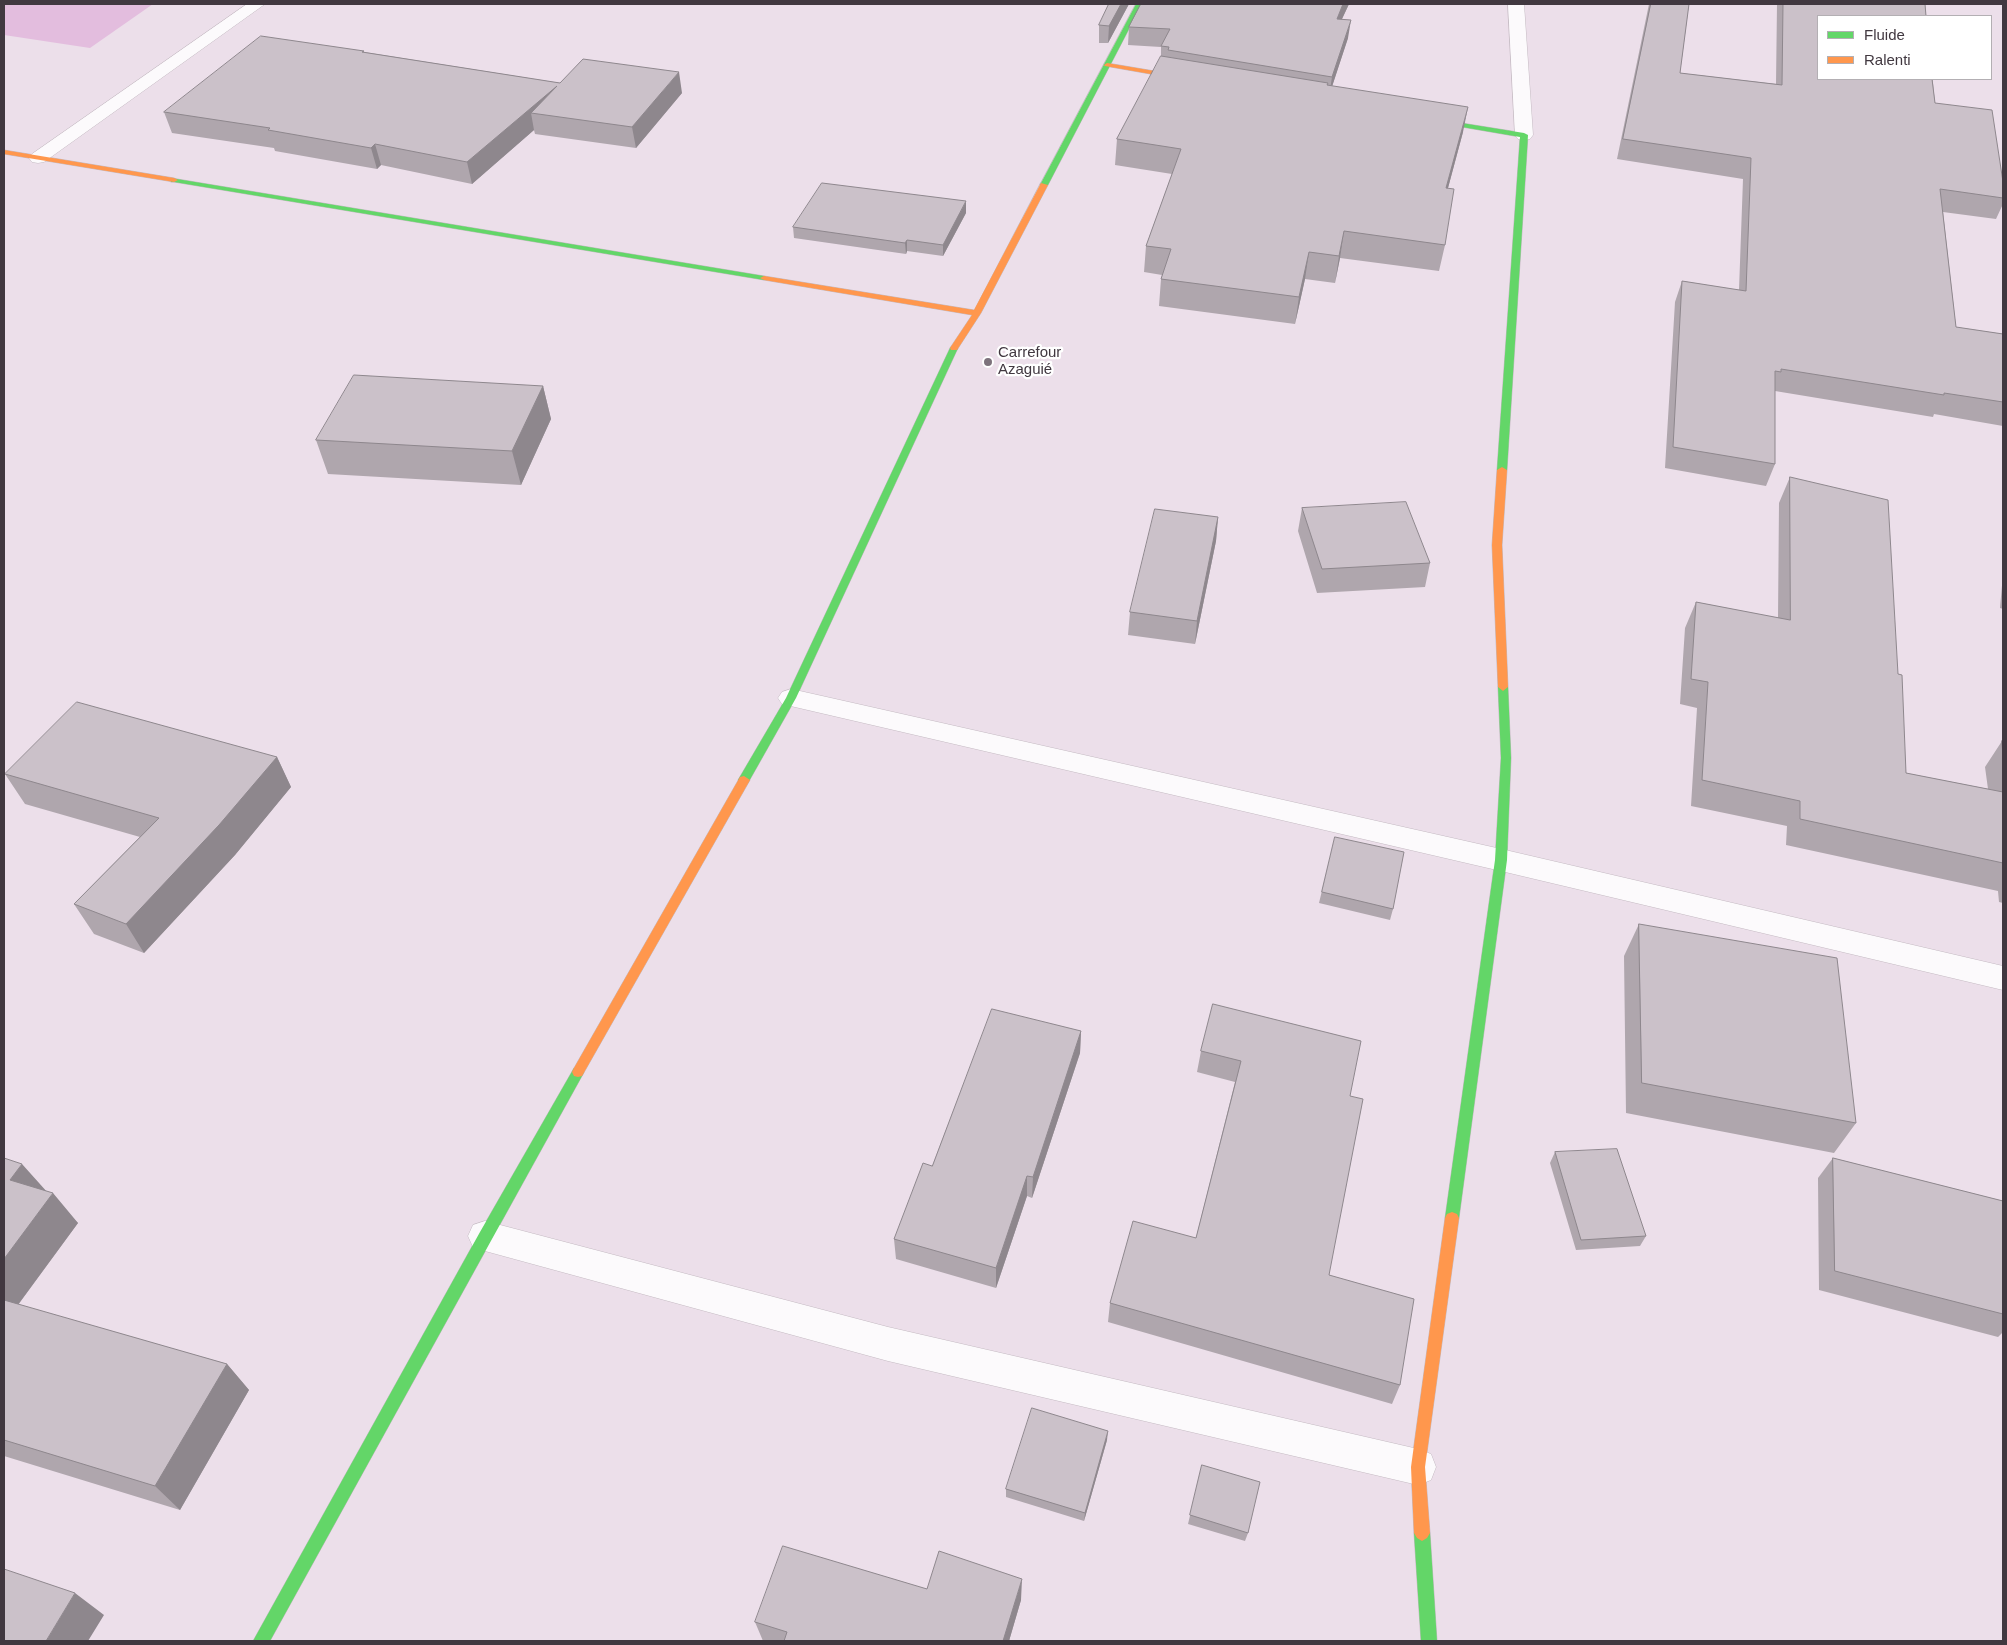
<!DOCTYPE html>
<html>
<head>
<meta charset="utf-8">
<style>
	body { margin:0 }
	#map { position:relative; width:2007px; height:1645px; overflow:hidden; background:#ecdfea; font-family:Arial,sans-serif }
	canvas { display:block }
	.frame { position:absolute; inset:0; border:5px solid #413840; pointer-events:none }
	.legend { position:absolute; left:1817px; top:15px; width:175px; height:65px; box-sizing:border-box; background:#fff; border:1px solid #b3afb3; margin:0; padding:6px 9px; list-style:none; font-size:15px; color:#413840 }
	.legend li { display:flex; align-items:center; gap:10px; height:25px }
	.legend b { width:25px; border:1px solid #b3afb3 }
</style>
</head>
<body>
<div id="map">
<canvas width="2007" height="1645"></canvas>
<div class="frame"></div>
<ul class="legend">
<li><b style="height:6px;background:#63d668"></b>Fluide</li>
<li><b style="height:6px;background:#ff974d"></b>Ralenti</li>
</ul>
</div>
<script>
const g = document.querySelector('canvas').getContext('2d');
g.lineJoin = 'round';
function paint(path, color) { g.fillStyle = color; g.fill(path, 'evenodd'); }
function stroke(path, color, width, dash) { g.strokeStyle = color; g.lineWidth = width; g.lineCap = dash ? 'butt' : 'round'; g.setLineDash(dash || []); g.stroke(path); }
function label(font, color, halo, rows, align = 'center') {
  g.font = font + ' Arial,sans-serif'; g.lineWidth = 4.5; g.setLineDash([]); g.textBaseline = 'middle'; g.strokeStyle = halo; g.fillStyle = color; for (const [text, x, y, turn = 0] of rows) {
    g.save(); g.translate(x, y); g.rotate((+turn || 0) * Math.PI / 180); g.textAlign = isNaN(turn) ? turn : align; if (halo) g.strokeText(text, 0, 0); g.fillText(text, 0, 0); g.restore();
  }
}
paint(new Path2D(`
	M4,4H153L90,48L4,35Z`), '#e3bdde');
const street = new Path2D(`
	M247,4H265L44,162L38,163L32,162L29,158L32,154Z
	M1508,4H1524L1533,135L1530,139L1524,140L1518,139L1515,135Z
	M791,689L1501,849L2003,966V990L1501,871L782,704L778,698L782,692Z
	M485,1221L888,1327L1418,1449L1431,1454L1436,1467L1431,1480L1418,1485L888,1361L485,1251L473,1247L468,1236L473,1225Z`);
const fast = new Path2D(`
	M1136,4H1142L1048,185L1041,187L1040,185Z
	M1424,117L1524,133L1528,135L1507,470L1502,473L1497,470L1520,137L1427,121L1423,119Z
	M171,178L764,276L768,278L764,280L174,182H171Z
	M954,345L958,348L796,698L748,783H740L738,780L786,698L950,348Z
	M1503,683L1508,687L1511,758L1507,860L1459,1218L1457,1222L1452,1224L1447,1222L1445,1218L1495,860L1501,758L1498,687Z
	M578,1067L582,1068L584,1072L582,1076L270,1641H253L480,1232L574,1068Z
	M1422,1525L1427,1528L1430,1533L1437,1641H1421L1414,1533L1417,1528Z`);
const slow = new Path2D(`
	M1107,63L1190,77L1193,79L1190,81L1105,66L1104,65Z
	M4,150L174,178L178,180L174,182L4,154Z
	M1041,183L1048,185L981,313L957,350H951L950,348L972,315L764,280L760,278L764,276L974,310Z
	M1502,467L1507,470L1502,545L1508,687L1503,691L1498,687L1492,545L1497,470Z
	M744,776L750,780L582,1076L578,1077L574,1076L572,1072L574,1068L740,777Z
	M1452,1212L1457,1214L1459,1218L1425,1467L1430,1533L1427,1538L1422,1541L1417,1538L1414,1533L1411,1467L1445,1218L1447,1214Z`);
stroke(street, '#c4bac2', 1);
stroke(fast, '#c4bac2', 1);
stroke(slow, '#c4bac2', 1);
paint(street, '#fcfafc');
paint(fast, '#63d668');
paint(slow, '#ff974d');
paint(new Path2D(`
	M1109,4H1129L1108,43H1099V25Z
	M1349,4L1342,19L1348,38L1332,86L1463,132L1448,188L1445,245L1439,271L1340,258L1335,283L1305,279L1295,324L1159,306L1161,279L1162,275L1144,272L1146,246L1172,174L1115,165L1117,139L1161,57V47L1128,45L1129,27Z
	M1649,4H1689L1680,73L1776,84L1777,4H1925L1935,103L2003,182V204L1996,219L1943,212L1956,327L2003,334V426L1934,414L1933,417L1775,391V464L1766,486L1665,468L1675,302L1682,281L1739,290L1743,179L1617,159Z
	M364,51V52L560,83L682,93L636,148L535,134L534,130L472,184L381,165L377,169L275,151L274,148L172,133L164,112Z
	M966,213L943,256L907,251L906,254L794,238L793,227Z
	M543,386L551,419L521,485L328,474L316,440Z
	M1790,477L1898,674L1906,773L1988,789L1985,767L2002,741L2003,742V903L1999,902L1998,891L1786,845L1787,826L1691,806L1697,708L1680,704L1685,628L1696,602L1778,618L1779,503Z
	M1302,508L1430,563L1425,587L1317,593L1298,531Z
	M1218,517L1216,541L1195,644L1128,635L1130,612Z
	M2003,574V609L2000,608Z
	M277,757L291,787L235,855L144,953L94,934L74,904L140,837L25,804L5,774Z
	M1335,837L1393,909L1390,920L1319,903Z
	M1639,924L1856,1123L1834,1153L1626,1113L1624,956Z
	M1213,1004L1350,1096L1329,1275L1400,1385L1392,1404L1108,1322L1110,1303L1196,1238L1235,1082L1197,1072L1201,1051Z
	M1081,1031L1080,1053L1032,1198L1027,1196L996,1288L896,1259L894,1239L932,1166Z
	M1555,1152L1646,1236L1640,1246L1576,1250L1550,1163Z
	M4,1158L47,1192L78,1223L18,1305L227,1364L249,1390L180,1510L4,1456Z
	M1833,1158L2003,1201V1332L1998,1337L1819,1290L1818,1178Z
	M1107,1440L1084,1521L1006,1497V1489Z
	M1202,1465L1248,1533L1245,1541L1188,1524Z
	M927,1589L1021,1600L1009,1641H763L755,1622Z`), '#afa6ad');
paint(new Path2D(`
	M1121,4H1129L1108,43L1109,26Z
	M1343,4H1349L1334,36L1337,19Z
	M1351,20L1348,38L1329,96L1332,77Z
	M679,72L682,93L636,148L632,127Z
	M557,86L531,113L534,130L472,184L467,162Z
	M1468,107L1463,132L1441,214L1446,188Z
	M375,144L381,165L377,169L371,148Z
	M966,201V213L943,256V245Z
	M1344,231L1340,258L1335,283L1339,256Z
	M907,240V251L906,254L905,243Z
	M1309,252L1305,279L1295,324L1299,297Z
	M543,386L551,419L521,485L512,451Z
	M1218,517L1216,541L1195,644L1197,621Z
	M277,757L291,787L235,855L144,953L126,924Z
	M1081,1031L1080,1053L1032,1198L1033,1177Z
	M22,1164L48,1193L10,1180Z
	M1027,1176V1196L996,1288V1268Z
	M53,1193L78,1223L6,1321L4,1318V1259Z
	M227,1364L249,1390L180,1510L155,1486Z
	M1108,1431L1107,1440L1084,1521L1085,1513Z
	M1022,1579L1021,1600L1009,1641H1003Z
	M75,1593L104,1615L88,1641H46Z`), '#8e878d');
const building = new Path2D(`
	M1109,4H1121L1109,26L1099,25Z
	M1141,4H1343L1337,19L1351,20L1332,77L1168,50L1169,47L1161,46L1170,29L1129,27Z
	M1651,4H1689L1680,73L1782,85L1783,4H1925L1926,16H1818V79H1932L1935,103L1992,110L2003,182V198L1940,189L1956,327L2003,334V402L1944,393V395L1781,369V372L1775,371V464L1673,447L1682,281L1746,291L1751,158L1623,139Z
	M261,36L364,51L362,52L560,83L583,59L679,72L632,127L531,113L557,86L467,162L375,144L371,148L268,130L270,128L164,112Z
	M1161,56L1328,83L1327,85L1468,107L1446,188L1454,189L1445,245L1344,231L1339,256L1309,252L1299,297L1161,279L1171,249L1146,246L1181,149L1117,139Z
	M822,183L966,201L943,245L907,240L905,243L793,227Z
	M354,375L543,386L512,451L316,440Z
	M1790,477L1888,500L1898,674L1902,675L1906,773L2003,792V863L1800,819V801L1702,780L1708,682L1691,679L1696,602L1790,620Z
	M1406,502L1430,563L1322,569L1302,508Z
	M1155,509L1218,517L1197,621L1130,612Z
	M77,702L277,757L219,825L126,924L74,904L159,818L5,774Z
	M2002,741L2003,742V754Z
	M1335,837L1404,852L1393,909L1322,892Z
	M1639,924L1837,958L1856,1123L1642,1083Z
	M1213,1004L1361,1041L1350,1096L1363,1099L1329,1275L1414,1299L1400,1385L1110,1303L1133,1221L1196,1238L1241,1061L1201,1051Z
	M992,1009L1081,1031L1033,1177L1027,1176L996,1268L894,1239L923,1163L932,1166Z
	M1617,1149L1646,1236L1581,1240L1555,1152Z
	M4,1158L22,1164L10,1180L53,1193L4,1259Z
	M1833,1158L2003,1201V1314L1835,1271Z
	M4,1300L227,1364L155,1486L4,1440Z
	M1032,1408L1108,1431L1085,1513L1006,1489Z
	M1202,1465L1260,1482L1248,1533L1190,1515Z
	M783,1546L927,1589L939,1551L1022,1579L1003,1641H784L787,1632L755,1622Z
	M4,1569L75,1593L46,1641H4Z`);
paint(building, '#cbc1c9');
stroke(building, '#8e878d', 1);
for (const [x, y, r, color] of [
	[988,362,5,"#7d727c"]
]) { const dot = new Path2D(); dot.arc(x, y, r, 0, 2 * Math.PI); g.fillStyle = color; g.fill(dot); stroke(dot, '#fff', 2); }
label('15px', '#413840', '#fff', [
	["Carrefour",998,353],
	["Azaguié",998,370]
], 'left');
</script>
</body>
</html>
